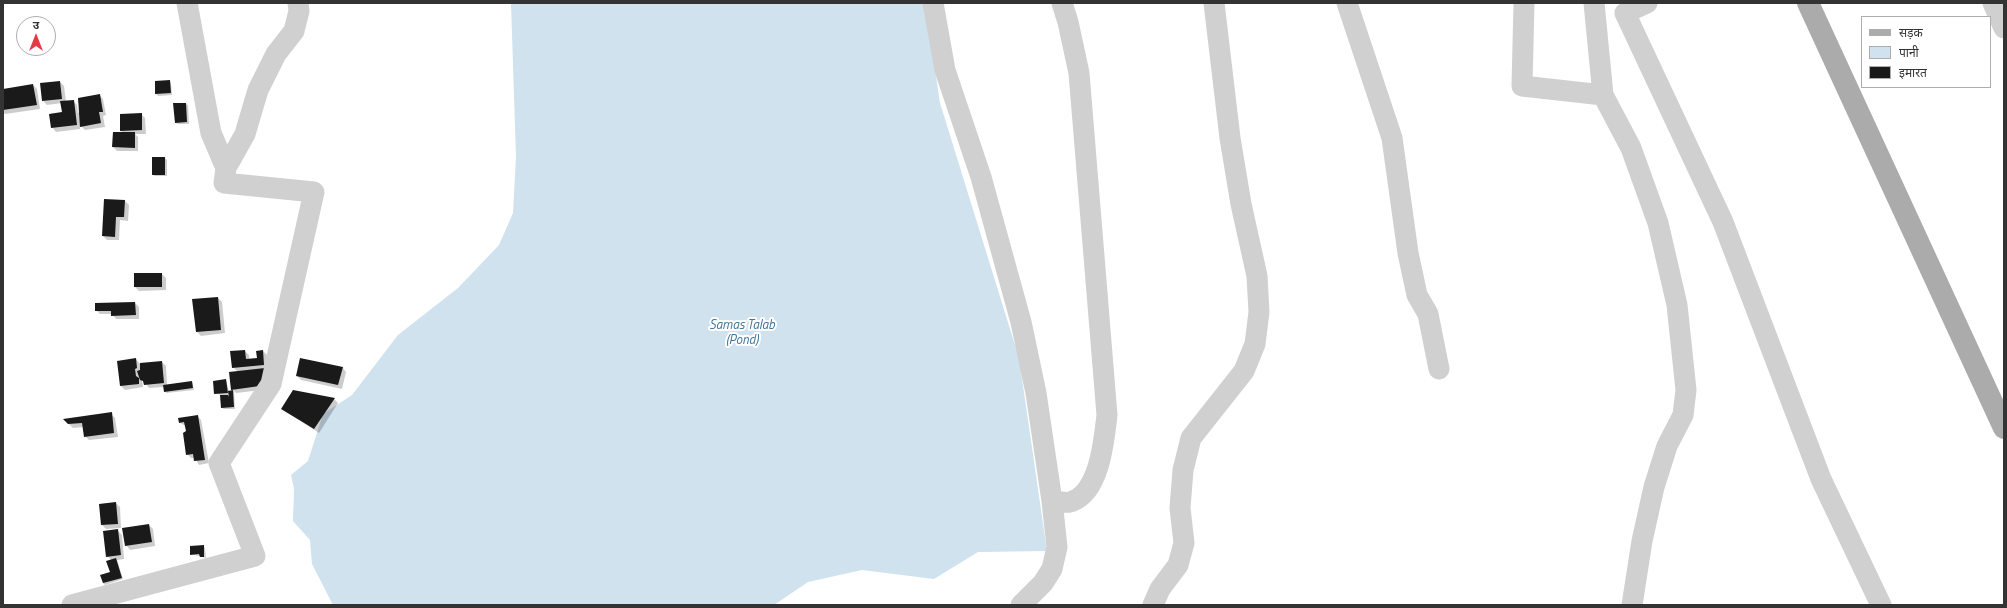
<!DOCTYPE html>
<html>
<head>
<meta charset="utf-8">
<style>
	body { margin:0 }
	#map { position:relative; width:2007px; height:608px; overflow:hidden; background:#fff; font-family:"Titillium Web","Noto Sans Devanagari",sans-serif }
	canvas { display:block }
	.frame { position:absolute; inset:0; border:4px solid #333; pointer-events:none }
	.legend { position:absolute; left:1861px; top:16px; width:130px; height:72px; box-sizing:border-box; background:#fff; border:1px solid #adadad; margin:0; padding:5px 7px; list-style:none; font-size:12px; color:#333 }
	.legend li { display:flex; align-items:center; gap:8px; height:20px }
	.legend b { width:20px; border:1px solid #adadad }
	.north { position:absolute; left:16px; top:16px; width:40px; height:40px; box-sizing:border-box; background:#fff; border:1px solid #adadad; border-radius:50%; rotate:0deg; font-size:11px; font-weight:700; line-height:16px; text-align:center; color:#333 }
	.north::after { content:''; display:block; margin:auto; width:14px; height:18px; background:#e63946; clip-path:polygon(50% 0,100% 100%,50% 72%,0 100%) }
</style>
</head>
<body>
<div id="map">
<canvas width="2007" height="608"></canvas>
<div class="frame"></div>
<ul class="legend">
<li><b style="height:5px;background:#ababab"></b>सड़क</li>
<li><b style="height:11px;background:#cfe2ee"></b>पानी</li>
<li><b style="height:11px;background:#1a1a1a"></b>इमारत</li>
</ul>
<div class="north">उ</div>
</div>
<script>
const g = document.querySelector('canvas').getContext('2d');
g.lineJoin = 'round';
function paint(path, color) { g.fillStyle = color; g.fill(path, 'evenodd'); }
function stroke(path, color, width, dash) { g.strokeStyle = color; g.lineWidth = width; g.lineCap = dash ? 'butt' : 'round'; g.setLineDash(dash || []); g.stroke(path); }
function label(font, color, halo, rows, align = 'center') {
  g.font = font + ' "Titillium Web",sans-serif'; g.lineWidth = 4; g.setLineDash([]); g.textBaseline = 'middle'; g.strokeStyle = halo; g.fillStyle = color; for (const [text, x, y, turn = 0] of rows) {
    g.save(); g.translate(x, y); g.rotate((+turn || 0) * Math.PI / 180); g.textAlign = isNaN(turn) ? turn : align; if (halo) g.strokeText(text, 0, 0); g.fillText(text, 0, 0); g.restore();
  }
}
paint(new Path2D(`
	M511,3H925L940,103L1019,358L1047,551L978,552L934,579L862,570L808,582L774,605H333L312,564L310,540L293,521L294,489L291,475L308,461L323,414L352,395L398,335L458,288L499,245L513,213L516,157Z`), '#cfe2ee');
paint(new Path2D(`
	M169,81L171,83L172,95L158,96L156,94Z
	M60,82L64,86L66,102L73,101L77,105L78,113L99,95L103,99L106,115L103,116L105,127L85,130L80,125V129L56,132L52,127L63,113L62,103L47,105L43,101Z
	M33,85L37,89L40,109L5,114L3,112V90Z
	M186,104L188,105L189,124H178L176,123Z
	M141,114L145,118L146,134H135L138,137V151H117L113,147L124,133L121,131Z
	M165,158L167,160V176H155L153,175Z
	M125,201L129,205L128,221L120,220L119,240H107L103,236Z
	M162,274L166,278V290L139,291L135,287Z
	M218,298L222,302L225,333L201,336L197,332Z
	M135,303L139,307V319H116L112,314H100L96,310Z
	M245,351L249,355V360L258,359L263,351L267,355L270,389L236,393L232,389L238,372L233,367Z
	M136,359L140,364L162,362L166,366L167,385L192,382L194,390L166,393L164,387L149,388L142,379L143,387L125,390L121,386Z
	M342,367L346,372L342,389L301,380L297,376Z
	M226,380L229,392L234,391L235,409H224L222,408L221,395L215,393Z
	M334,399L338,403L319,433L283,409Z
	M111,414L115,418L118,437L89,440L85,436L84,427L73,428L65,420Z
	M197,416L201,420L209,463L199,465L195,458H191L187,454L186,426L180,423Z
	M116,503L120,507L121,528L106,529L102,525L100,504Z
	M149,525L153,529L155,546L130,550L126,545Z
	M118,531L122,535L124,559L117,560L123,579L105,585L103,583L111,573V560L107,556Z
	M203,546L205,548L206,558L191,554Z`), '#0003');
paint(new Path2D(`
	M170,80L171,93L155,94V81Z
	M60,81L62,99L42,101L40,83Z
	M33,84L37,105L3,110V89Z
	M100,94L103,112H99L101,123L80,127L78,98Z
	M74,100L77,125L51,128L49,114L62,112L60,101Z
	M173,103H186L187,122L175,123Z
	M142,113V130L120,131V114Z
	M113,132H135V148L112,147Z
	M152,157H165V175H152Z
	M104,199L125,200L124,217H116L115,237L102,236Z
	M134,273H162V287H134Z
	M218,297L221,330L196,332L192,299Z
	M135,302L136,315L111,316V311H95V303Z
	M245,350L246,359L257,358L256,351L263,350L264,365L232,368L230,351Z
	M136,358L137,368L135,369L136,376L139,378V384L120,386L117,361Z
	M300,358L343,367L338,385L296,376Z
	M162,361L164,383L144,385L143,381L140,380L137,371L140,370V363Z
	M265,368L267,385L231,390L229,372Z
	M226,379L228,393L214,394L213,381Z
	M192,381L193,388L164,392L163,385Z
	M233,390L234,407L221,408L220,395H228L229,397L228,391Z
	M293,390L335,398L314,429L281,409Z
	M112,412L114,433L84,437L82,423L68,424L63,419Z
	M198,415L205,460L194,461L193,454L186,455L183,433L186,431L184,422L179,423L178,418Z
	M116,502L118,524L101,525L99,504Z
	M149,524L152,542L125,546L122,528Z
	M118,529L121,555L106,557L103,531Z
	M204,545V557H200L199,554L190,555V546Z
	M116,558L122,578L103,583L100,575L110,572L106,561Z`), '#1a1a1a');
stroke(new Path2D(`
	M187,3L211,133L226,168
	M933,3L945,70L981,177L1021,322L1036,393L1052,501L1057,547L1052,569L1043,583L1021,605
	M1347,3L1392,138L1408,253L1417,295L1428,314L1439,369
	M1524,3L1522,86L1603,95
	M1594,3L1603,95L1631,148L1658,223L1677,305L1686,390L1683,415L1667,446L1654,487L1642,541L1632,605
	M1647,3L1625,13L1723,222L1821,479L1881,605
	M1993,3L2004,28
	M1052,501C1058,501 1068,504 1073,501C1100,490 1104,440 1107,415L1079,73L1068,22L1062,3
	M72,605L255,556L219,463L271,384L314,192L224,183L226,168L245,134L258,90L276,54L294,31L299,11L298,3
	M1153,605L1160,589L1178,565L1184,543L1180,508L1183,470L1191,438L1244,371L1255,344L1259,312L1257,276L1241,204L1230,138L1214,3`), '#d0d0d0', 21);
stroke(new Path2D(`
	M1808,3L2004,428`), '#ababab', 22);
label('italic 13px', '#3f7597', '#fff', [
	["Samas Talab",742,326],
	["(Pond)",742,341]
]);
</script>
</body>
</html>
